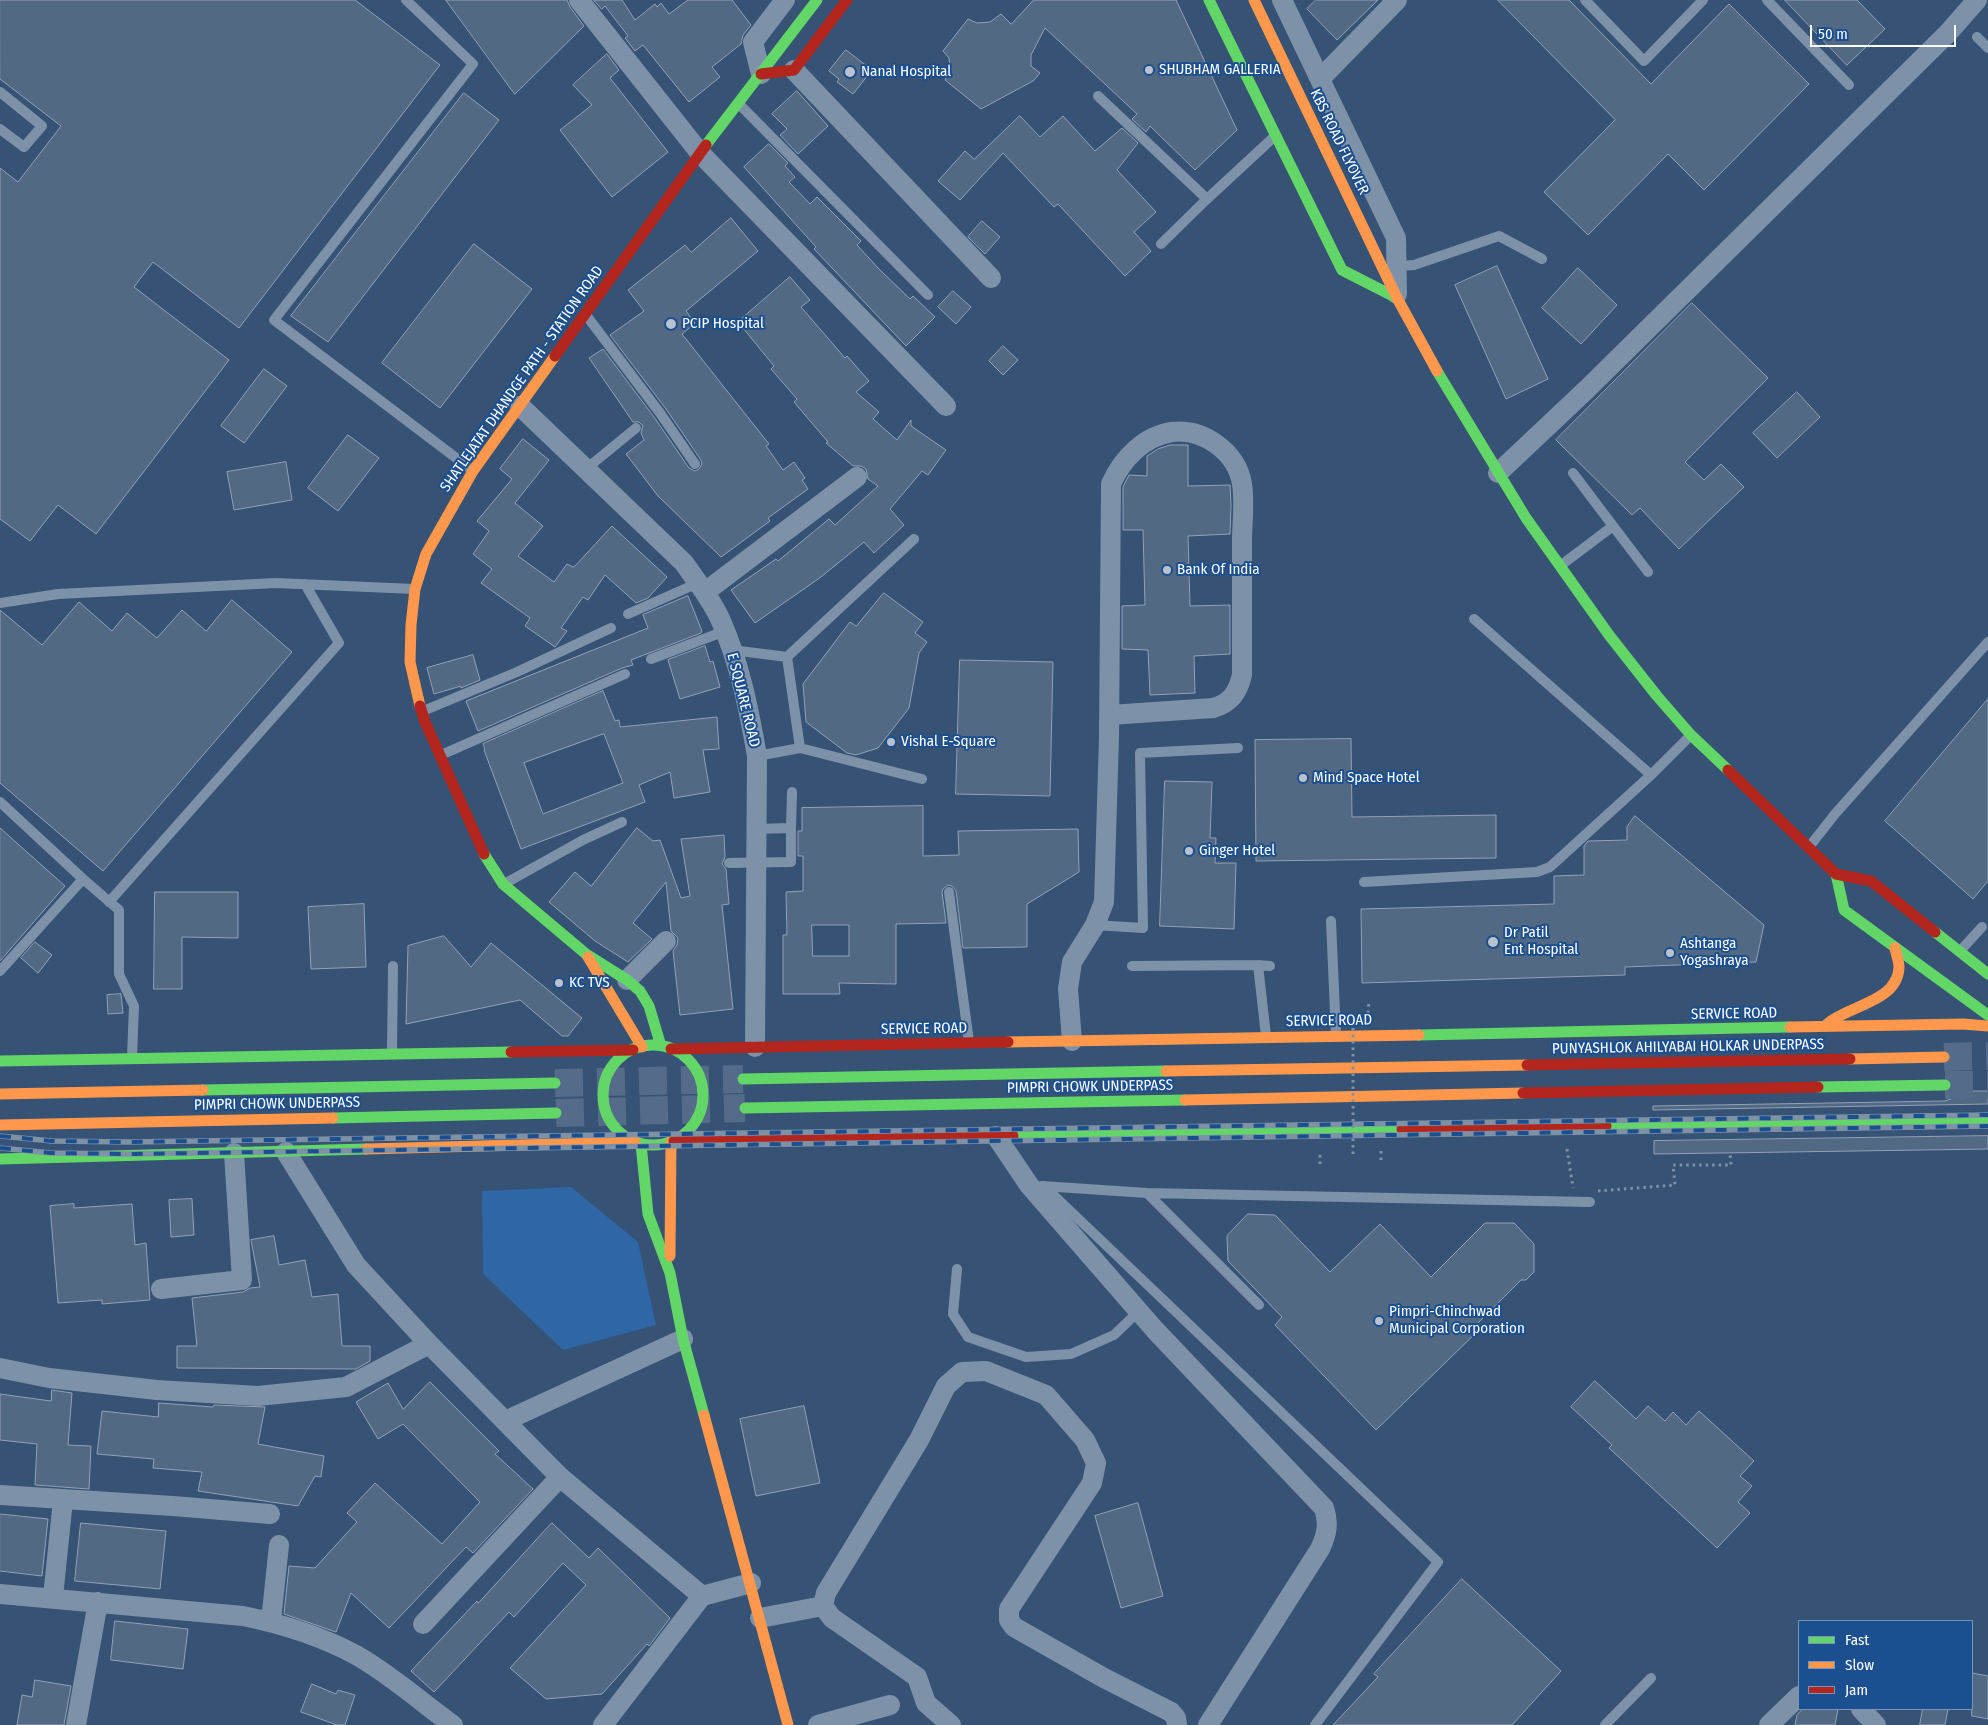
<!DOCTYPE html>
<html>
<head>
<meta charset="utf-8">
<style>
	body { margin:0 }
	#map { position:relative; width:1988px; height:1725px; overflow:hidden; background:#365274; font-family:"Fira Sans Condensed",sans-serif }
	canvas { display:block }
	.legend { position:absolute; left:1798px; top:1620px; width:175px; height:90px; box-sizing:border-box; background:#1b4f8f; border:1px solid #7695bc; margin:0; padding:6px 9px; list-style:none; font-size:15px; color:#fff }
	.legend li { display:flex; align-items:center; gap:10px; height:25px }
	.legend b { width:25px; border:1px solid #7695bc }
	.scale { position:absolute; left:1810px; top:25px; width:146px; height:22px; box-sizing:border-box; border:2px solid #fff; border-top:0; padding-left:6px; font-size:15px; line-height:18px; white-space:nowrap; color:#fff; -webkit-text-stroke:4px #1b4f8f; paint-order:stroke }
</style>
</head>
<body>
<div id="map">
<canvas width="1988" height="1725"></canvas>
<ul class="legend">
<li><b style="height:6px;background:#63d668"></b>Fast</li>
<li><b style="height:6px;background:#ff974d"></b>Slow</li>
<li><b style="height:6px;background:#b3261e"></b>Jam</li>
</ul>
<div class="scale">50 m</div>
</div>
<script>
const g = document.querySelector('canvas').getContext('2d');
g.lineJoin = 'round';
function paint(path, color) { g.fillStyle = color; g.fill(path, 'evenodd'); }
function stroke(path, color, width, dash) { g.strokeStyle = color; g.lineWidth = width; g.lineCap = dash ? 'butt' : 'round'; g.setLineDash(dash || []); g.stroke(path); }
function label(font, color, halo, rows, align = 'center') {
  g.font = font + ' "Fira Sans Condensed",sans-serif'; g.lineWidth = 4; g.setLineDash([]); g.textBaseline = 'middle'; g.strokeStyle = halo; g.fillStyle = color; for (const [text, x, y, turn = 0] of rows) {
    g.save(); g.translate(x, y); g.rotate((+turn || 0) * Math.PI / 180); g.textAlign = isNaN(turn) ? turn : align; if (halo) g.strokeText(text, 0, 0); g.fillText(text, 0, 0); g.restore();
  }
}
paint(new Path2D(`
	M571,1187L638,1242L656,1325L563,1350L483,1274L482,1191Z`), '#2f66a5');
const building = new Path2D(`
	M0,0H355L440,65L239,328L153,262L134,287L229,360L96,534L58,505L30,541L0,519V168L18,182L61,126L0,79Z
	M446,0H567L570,7L584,26L515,94Z
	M594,0H622L635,20L655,4L657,7L661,3L669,14L688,0H732L751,25L743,35L741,44L712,67L720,77L689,102L643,45L635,51L625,38L628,36L605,6L602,9Z
	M1034,0H1176L1237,130L1195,170L1150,126L1146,132L1132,119L1137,114L1045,28L1031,55V66L1040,73L1033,81L981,109L945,80L950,69L949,58L943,51L968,19L977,23L990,22L1001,14L1011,24Z
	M1316,0H1378L1337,40L1307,9Z
	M1498,0H1569L1651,84L1729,4L1809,84L1704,190L1668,154L1588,235L1544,192L1615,120Z
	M1785,0H1857L1885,29L1847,65Z
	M846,50L872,70L853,94L837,82L839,79L829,71Z
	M607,54L619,70L610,78L668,152L612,197L560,130L592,105L573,85Z
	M797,91L828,126L798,154L780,135L787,129L772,114Z
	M464,93L499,120L328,342L291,316Z
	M1020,116L1040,137L1063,116L1095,151L1122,128L1138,143L1117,170L1156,212L1134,232L1151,251L1125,276L1058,204L1054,207L1003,153L960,200L938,181L965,151L974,159Z
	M769,144L788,163L785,166L795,177L789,182L810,204L817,197L861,241L857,245L879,269L910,299L913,296L935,317L906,346L814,249L816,247L744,167Z
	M731,218L758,251L686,311L695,323L682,334L769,444L766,446L783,470L794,462L805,478L802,480L808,489L768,518L770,521L721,557L658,496L626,454L644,440L641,433L643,426L639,422H633L589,358L603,349L654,417L689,468L695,471L699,469L702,464L701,460L666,409L610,335L644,311L628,290L685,245L691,252Z
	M982,221L1000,237L985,254L968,237Z
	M474,244L532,289L440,408L382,363Z
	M1497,266L1548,379L1506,399L1455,285Z
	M1578,268L1617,305L1581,344L1542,308Z
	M790,277L810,300L801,307L845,358L847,356L869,381L856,392L879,412L873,419L897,440L911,420V426L946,450L928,475L922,471L890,509L904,525L874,553L864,542L821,577L755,623L731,590L776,559L778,561L829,519L835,525L878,486L868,479L866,469L861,466H853L826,443L828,442L794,402L797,399L771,369L774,366L738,322Z
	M953,291L971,307L956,324L938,307Z
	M1692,303L1768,378L1685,462L1704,480L1721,464L1744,487L1679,549L1640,508L1632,515L1556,440Z
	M1003,346L1018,360L1003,375L989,361Z
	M264,369L287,386L244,443L221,426Z
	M1797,392L1820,417L1777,458L1753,433Z
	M348,435L379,458L338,511L308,488Z
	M523,439L549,460L515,503L543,526L518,556L554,582L567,564L573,567L575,566L612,526L667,577L648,598L636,603L605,575L588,600L583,597L561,628L567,631L555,647L525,626L530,618L481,583L492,569L473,554L489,531L477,521L512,479L500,469Z
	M1170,445H1188V486L1230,485L1231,505L1230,534L1188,536L1190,606L1230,605V654L1194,656L1195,693L1150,695L1148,650L1122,649V606L1145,605L1143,530H1123V487L1129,475L1147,476V456L1158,449Z
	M286,462L292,500L234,510L227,472Z
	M884,593L923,622L915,633L927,642L919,653L909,708L878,748L856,755L847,753L806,722L803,684L850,622L856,626Z
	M688,596L702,631L701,633L631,660L633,665L622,668L478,731L466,701L648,628L643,615Z
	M232,600L292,652L103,871L0,783V610L42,645L79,602L112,631L127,613L157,638L182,610L206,631Z
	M705,646L710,662L713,661L720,687L680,699L668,660Z
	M473,655L480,680L461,688V686L434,694L427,668Z
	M960,660L1053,662L1050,796L956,794Z
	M603,691L615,721L619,720L620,727L717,717L719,749L703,750L710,792L674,798L670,772L639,785L645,802L521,849L484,750L485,749L483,744ZM604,734L623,783L543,814L524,763Z
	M1988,699V881L1973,899L1885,821Z
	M1351,739L1352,817L1496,815V858L1256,861L1255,740Z
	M1165,781L1212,782L1210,838H1216L1215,863H1236L1234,929L1160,926Z
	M923,806V856L959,855L958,831L1078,829L1079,872L1027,904V947L963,948L956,891L952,886L948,885L943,889L942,892L946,923L896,924V984L839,983L840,994H783V935H787L786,892L803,891V856H798V831H802V808ZM812,925H849V956H813Z
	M1635,816L1764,925L1756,962L1625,967V975L1362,983L1361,909L1554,904V876L1584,875V846L1588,841L1627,840V827Z
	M0,828L65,886L0,961Z
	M637,828L653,841L660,840L681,898L690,896L681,839L724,835L725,857L722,864L726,869L729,904L722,905L733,1009L680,1015L673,951L677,945L678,938L671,931L666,882L633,923L652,939L628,962L595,941L549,902L575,872L591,886Z
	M155,892H238V938L182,937V989H154Z
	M364,904L366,967L311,969L308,907Z
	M444,936L471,967L491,943L582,1018L568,1036H562L520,1000L406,1024L408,946Z
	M35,942L52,955L38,973L21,958Z
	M121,994L123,1013L108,1014L107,995Z
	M1959,1091H1988V1104L1653,1110V1106L1945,1101L1953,1098Z
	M1988,1136V1149L1654,1154V1141Z
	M192,1199L194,1235L171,1237L169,1200Z
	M74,1204V1208L132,1204L135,1245L146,1243L150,1300L102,1304V1300L58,1303L50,1206Z
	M1248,1214L1275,1215L1330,1272L1380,1224L1431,1277L1485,1223H1514L1534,1244V1272L1526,1280H1521L1476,1325L1480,1329L1376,1430L1275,1325L1282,1317L1228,1261L1227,1236Z
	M274,1236L279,1265L305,1260L312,1297L338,1294L342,1346H370V1361L356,1369L177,1368V1346H197L192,1298L243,1292L250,1288L260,1287L251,1240Z
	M1595,1381L1636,1419L1648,1406L1665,1421L1673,1412L1686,1425L1699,1411L1754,1461L1740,1476L1752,1486L1738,1502L1750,1513L1717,1548L1609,1448L1612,1445L1571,1407Z
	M430,1382L499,1451L495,1454L533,1489L473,1553L466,1547L389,1628L351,1593L336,1632L284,1614L289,1566L315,1568L357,1522L347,1513L375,1483L442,1544L480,1502L403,1424L378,1439L356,1402L388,1383L403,1409Z
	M52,1390L72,1393L68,1445L91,1446L89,1489L35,1485L37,1444L0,1440V1394L51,1401Z
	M159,1403L213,1407L214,1405L265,1407L258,1444L324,1456L321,1477L315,1476L298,1506L198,1491L202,1472L153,1468L154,1459L97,1454L102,1411L158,1417Z
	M804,1406L820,1483L756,1496L740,1419Z
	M1138,1503L1163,1596L1121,1608L1095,1516Z
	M0,1514L48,1519L42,1576L0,1571Z
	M81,1523L166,1531L160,1589L75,1581Z
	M552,1523L589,1558L598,1548L670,1618L649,1646L647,1644L602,1694L546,1699L510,1668L586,1585L563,1563L514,1617L509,1612L434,1692L411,1671L477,1601L478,1603Z
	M1462,1579L1561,1671L1512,1725H1333L1378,1677L1374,1674Z
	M115,1621L188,1629L183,1669L111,1660Z
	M1972,1673L1988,1676V1719L1972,1716Z
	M35,1680L71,1686L64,1725H17L22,1695L32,1697Z
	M312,1684L336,1694L338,1690L355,1695L345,1725H337L301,1712Z
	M1803,1709H1838L1835,1725H1795L1797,1715Z
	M1923,1709H1948L1945,1725H1920Z`);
paint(building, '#526984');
stroke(building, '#92a2b6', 1);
stroke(new Path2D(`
	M1944,1057L1988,1056
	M555,1083L743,1079
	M1945,1085H1988
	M556,1113L745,1108`), '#546c89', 28, [28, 14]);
stroke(new Path2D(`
	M1368,1013L1369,1001
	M1567,1149L1573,1188
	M1381,1151V1163
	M1320,1164V1152
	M1598,1191L1675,1185L1673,1165H1731L1730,1153`), '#7d92a8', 3, [2.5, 4]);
stroke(new Path2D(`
	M406,0L473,64L274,320L472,470
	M1585,0L1644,61L1703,0
	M1767,0L1849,85
	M1977,37L1988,48
	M0,92L42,126L24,147L0,129
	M1098,96L1207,199L1275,136
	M739,104L928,295
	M1161,244L1207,199
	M1398,266L1414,265L1499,236L1542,259
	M586,315L660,413L695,464
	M586,469L636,428
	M1613,526L1648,572
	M1560,566L1613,526L1573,473
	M0,603L58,594L276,583L414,589
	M628,614L698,583
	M1474,619L1651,775
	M732,650L787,657L800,748L757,756
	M787,657L914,539
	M651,659L725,631
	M423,711L517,672L611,628
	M800,748L922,779
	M441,755L625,674
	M0,802L83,879
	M756,829L791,828L792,792
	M1809,847L1835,814L1988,642
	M729,863L791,862V828
	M1364,882L1537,872L1550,867L1651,775L1690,736
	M504,884L583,840L622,822
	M949,892L969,1042
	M109,902L339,643L305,584
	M1331,921L1336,1035
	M1095,925L1143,928L1140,753L1238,748
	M1961,950L1982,927
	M1258,965L1270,966
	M1132,966L1258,965L1266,1036
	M0,971L83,879L119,910V974L134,1006L132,1057
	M392,1053L393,966
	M1042,1186L1147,1193L1590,1202
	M1044,1186L1438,1562L1315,1725
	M1147,1193L1259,1305
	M957,1269L953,1314L968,1337L1026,1357L1071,1354L1114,1335L1139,1311
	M1605,1725L1651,1678`), '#7d92a8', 10);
stroke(new Path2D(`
	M579,0L700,153L946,406
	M1282,0L1396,238L1397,294
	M794,70L991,278
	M761,74L753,42L785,0
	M1320,79L1397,0
	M520,406L684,563C697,582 712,600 721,621C740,664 749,710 757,756L755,1047
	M1498,473L1586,390L1948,33L1977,0
	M705,592L857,477
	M627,980L666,941
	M1072,1041L1068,989L1072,962L1095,925L1104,902L1109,737L1111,484C1122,459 1144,436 1172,432C1203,428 1237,452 1242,484C1245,502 1242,523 1242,541C1242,586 1242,630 1242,675C1238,692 1231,703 1213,708L1110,715
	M996,1136L1029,1185L1155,1330L1324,1508C1329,1524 1327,1534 1320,1549L1208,1725
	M286,1152L356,1265L429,1344L560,1477L702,1596L751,1583
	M161,1289L242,1280L234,1153
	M0,1368L49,1378L157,1390L258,1396L346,1387L429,1344
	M505,1421L683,1339
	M0,1495L173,1506L270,1514
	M0,1594L243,1616C282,1624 321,1636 356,1655C390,1674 421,1702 453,1725
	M53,1597L63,1500
	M760,1618L823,1606
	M271,1621L279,1545
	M423,1624L560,1477
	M1861,1709L1876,1725
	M76,1725L98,1602
	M603,1725L702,1596
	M818,1725L890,1705
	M951,1725L926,1703L917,1677L832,1618L823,1606L826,1593L919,1440L946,1386L962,1372L986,1371L1046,1395L1085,1440L1096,1463L1092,1483L1009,1609V1620L1014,1627L1104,1678L1171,1712L1176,1718L1177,1725
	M1769,1725L1799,1696`), '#7d92a8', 20);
stroke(new Path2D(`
	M1209,0L1342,270L1397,298
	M706,145L817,0
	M1437,371L1526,518L1609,635L1657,696L1691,735L1728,770
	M484,854L503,884L586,954L627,980L640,991L649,1006L661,1046
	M1836,874L1844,910L1988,1015
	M1935,932L1988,974
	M1419,1035L1790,1027
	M603 1095a50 50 0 1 1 100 0a50 50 0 1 1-100 0Z
	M0,1061L511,1052
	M743,1079L1166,1071
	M1818,1087L1945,1085
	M203,1090L555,1083
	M745,1108L1185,1100
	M333,1118L556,1113
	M1606,1126L1988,1120
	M1013,1136L1402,1129
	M641,1144L648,1214L670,1273L683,1339L704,1415
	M0,1159L366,1149`), '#63d668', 11);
stroke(new Path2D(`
	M1254,0L1397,298L1437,371
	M420,706L410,662L411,625L415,589L426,554L473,471L555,356
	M588,957L642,1047
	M1825,1026C1846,1005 1898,1003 1899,967C1899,961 1896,954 1895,948
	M1790,1027L1963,1024L1988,1026
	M1008,1042L1419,1035
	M1850,1059L1944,1057
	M1166,1071L1527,1065
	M0,1094L203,1090
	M1185,1100L1523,1093
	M0,1125L333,1118
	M366,1149L635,1142
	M670,1256L671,1142
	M704,1415L788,1725`), '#ff974d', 11);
stroke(new Path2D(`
	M761,74L794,70L847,0
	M555,356L706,145
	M420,706L425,722L484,854
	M1728,770L1836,874L1871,881L1935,932
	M671,1049L1008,1042
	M511,1052L633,1050
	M1527,1065L1850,1059
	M1523,1093L1818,1087
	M1402,1129L1606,1126
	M674,1141L1013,1136`), '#b3261e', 11);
const rail = new Path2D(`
	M0,1136L52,1141L129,1142L1988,1115
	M0,1148L51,1153L129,1154L1988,1126`);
stroke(rail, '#7e92a7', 5.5);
stroke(rail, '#1b4f8f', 4, [11]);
stroke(new Path2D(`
	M1353,1028V1155`), '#7d92a8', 3, [2.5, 4]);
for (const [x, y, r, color] of [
	[1149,70,5,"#b9c2ce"],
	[850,72,6,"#b9c2ce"],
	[671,324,6,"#b9c2ce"],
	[1167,570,5,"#b9c2ce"],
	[891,742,5,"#b9c2ce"],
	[1303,778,5,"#b9c2ce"],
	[1189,851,5,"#b9c2ce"],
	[1493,942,6,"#b9c2ce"],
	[1670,953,5,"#b9c2ce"],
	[559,983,5,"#b9c2ce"],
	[1379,1321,5,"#b9c2ce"]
]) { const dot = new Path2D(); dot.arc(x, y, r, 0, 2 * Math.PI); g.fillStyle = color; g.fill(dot); stroke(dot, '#1b4f8f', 2); }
label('15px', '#fff', '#1b4f8f', [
	["SHUBHAM GALLERIA",1159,70],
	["Nanal Hospital",861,72],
	["PCIP Hospital",682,324],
	["Bank Of India",1177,570],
	["Vishal E-Square",901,742],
	["Mind Space Hotel",1313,778],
	["Ginger Hotel",1199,851],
	["Dr Patil",1504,933],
	["Ent Hospital",1504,950],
	["Ashtanga",1680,944],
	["Yogashraya",1680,961],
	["KC TVS",569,983],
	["Pimpri-Chinchwad",1389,1312],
	["Municipal Corporation",1389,1329]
], 'left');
label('15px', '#fff', '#1b4f8f', [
	["KBS ROAD FLYOVER",1339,142,64],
	["SHATLEJATAT DHANDGE PATH - STATION ROAD",522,379,-55],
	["E SQUARE ROAD",743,700,76],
	["SERVICE ROAD",1734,1014,-1],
	["SERVICE ROAD",1329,1021,-1],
	["SERVICE ROAD",924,1029,-1],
	["PUNYASHLOK AHILYABAI HOLKAR UNDERPASS",1688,1047,-1],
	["PIMPRI CHOWK UNDERPASS",1090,1087,-1],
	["PIMPRI CHOWK UNDERPASS",277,1104,-1]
]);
</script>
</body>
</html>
